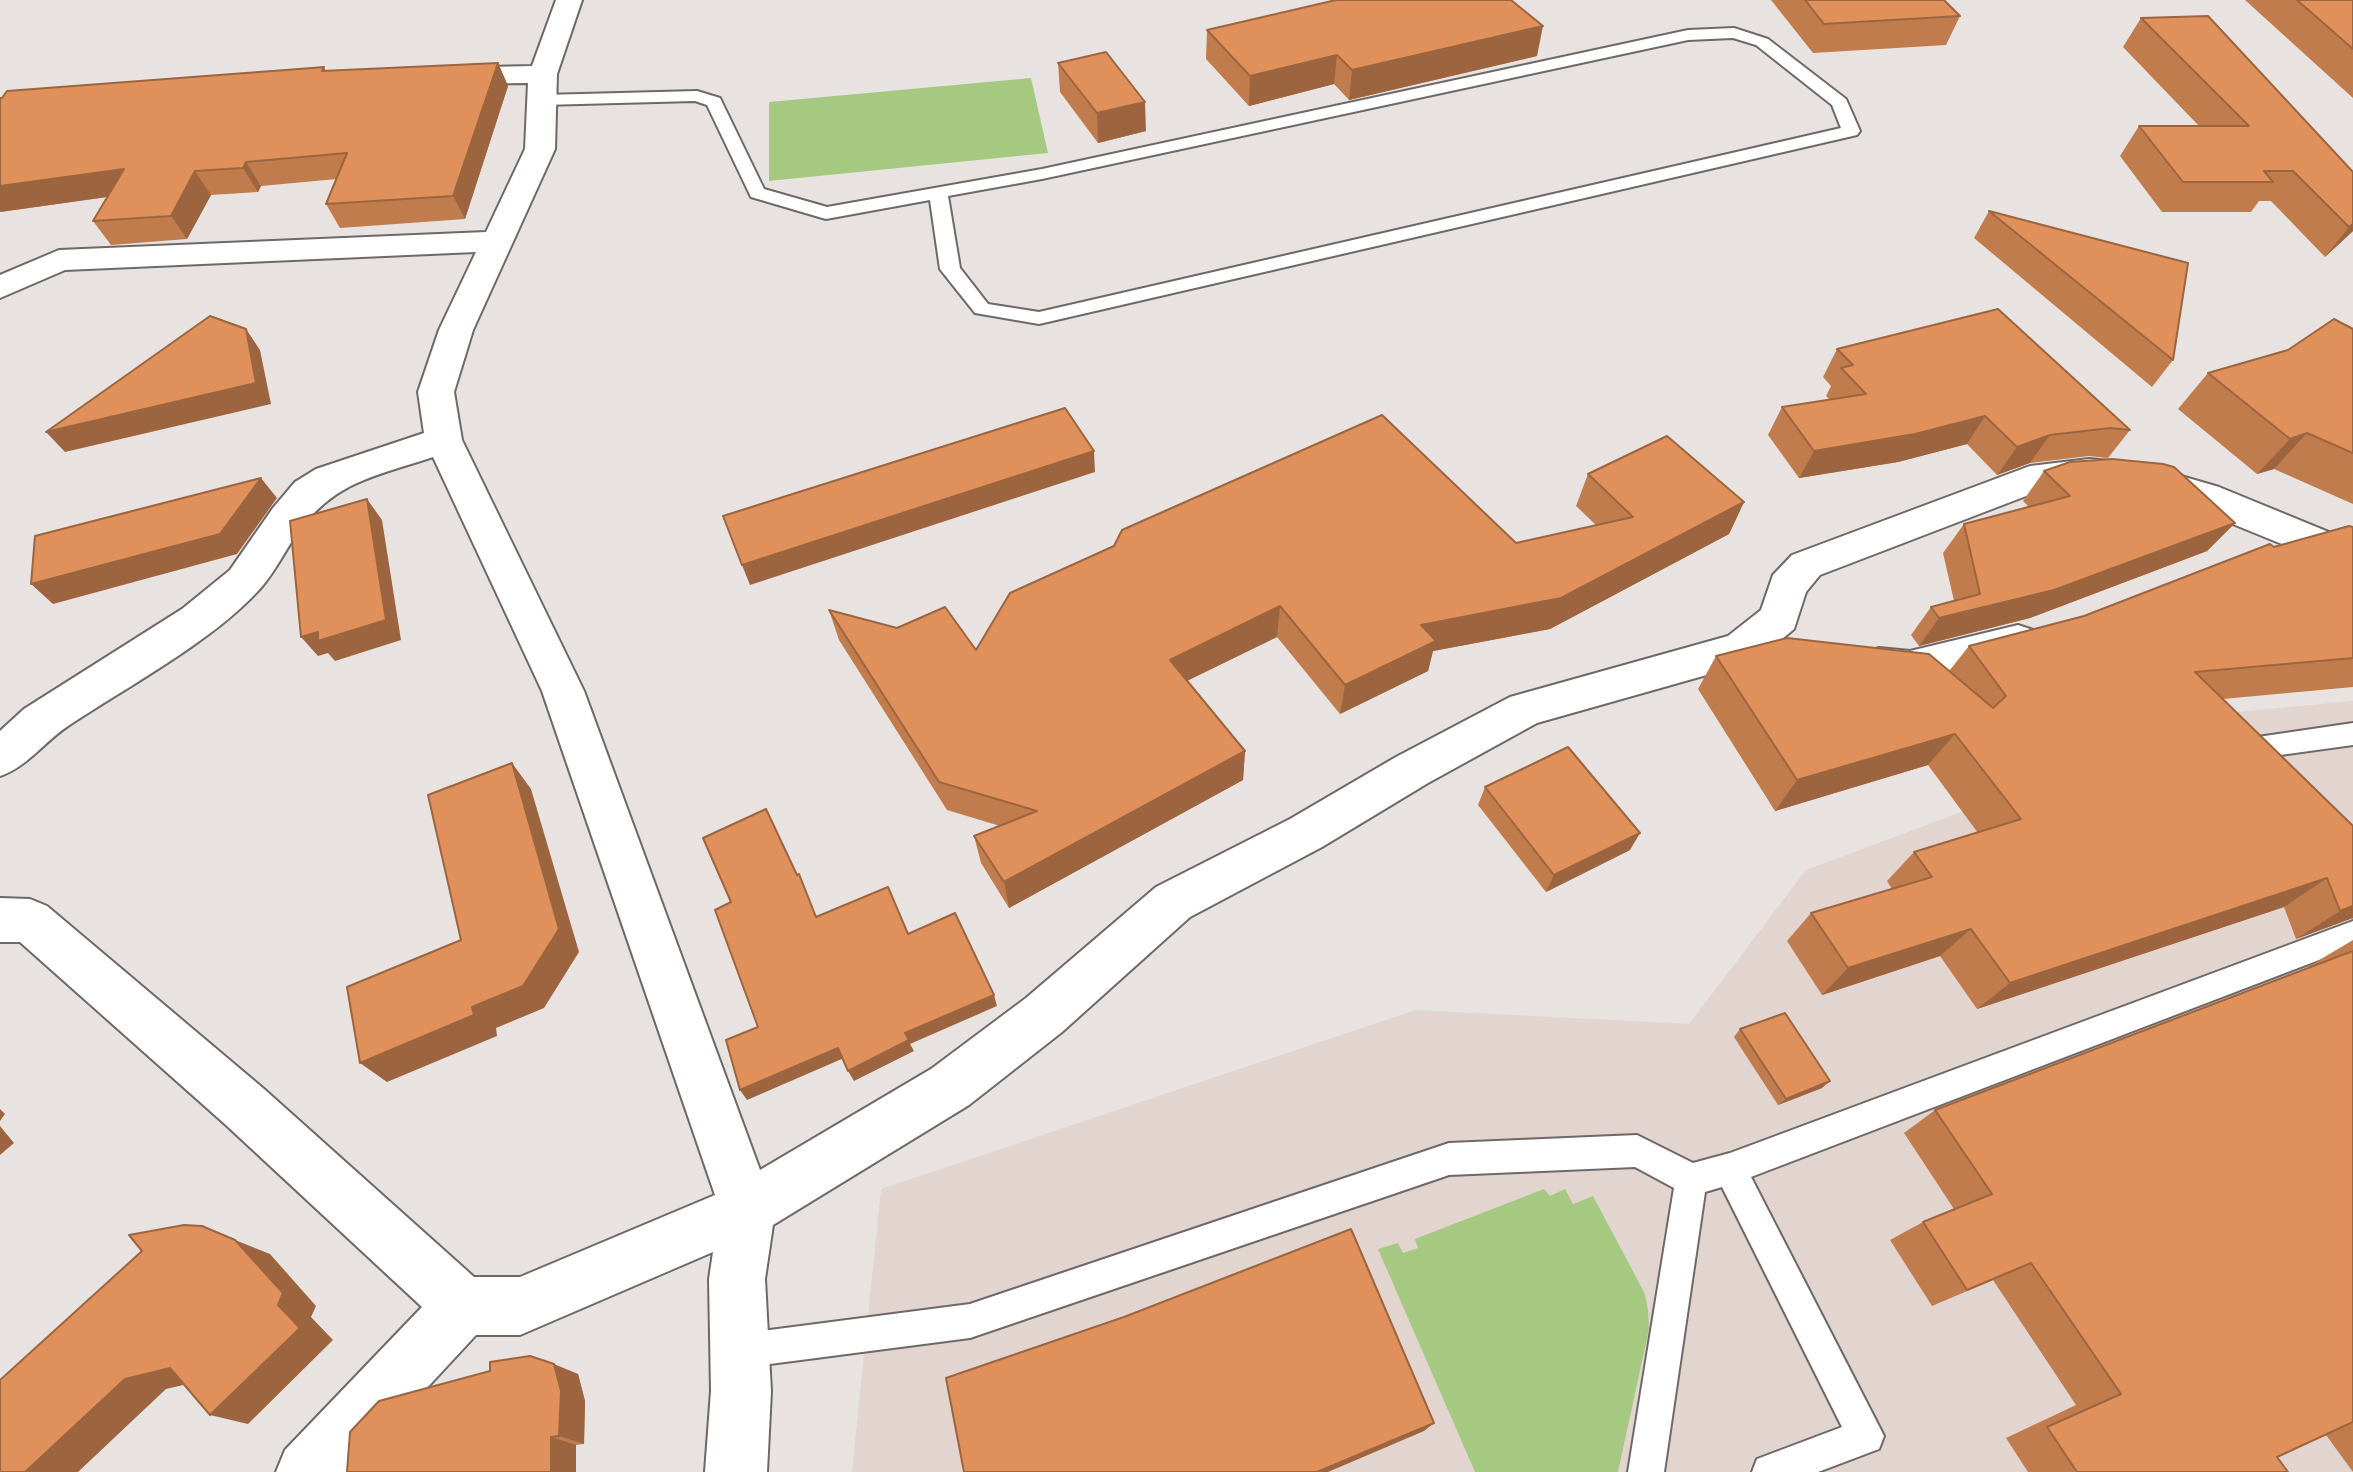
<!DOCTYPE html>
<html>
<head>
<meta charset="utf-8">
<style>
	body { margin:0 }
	canvas { display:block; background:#e8e3e1 }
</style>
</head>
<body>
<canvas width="2353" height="1472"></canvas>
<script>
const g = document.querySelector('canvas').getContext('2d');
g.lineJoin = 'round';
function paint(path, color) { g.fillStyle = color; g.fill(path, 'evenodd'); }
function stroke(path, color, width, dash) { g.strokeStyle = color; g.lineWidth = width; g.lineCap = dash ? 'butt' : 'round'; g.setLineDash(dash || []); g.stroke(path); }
paint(new Path2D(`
	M2353,701V1472H852L881,1189L1416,1010L1689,1024L1806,870L2226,713Z`), '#e2d4cf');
paint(new Path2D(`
	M1031,78L1048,153L769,181V102Z
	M1544,1189L1550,1196L1565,1189L1573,1204L1593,1196L1645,1294L1648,1310L1649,1329L1618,1472H1475L1378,1249L1398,1243L1403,1253L1418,1248L1415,1239Z`), '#a6c981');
const service = new Path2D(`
	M1734,28L1768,39L1846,99L1860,131L1857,135L1039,324L975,313L940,269L930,200L826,219L819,217L751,197L707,105L695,101L542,105L533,100L542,95L697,91L720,98L764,189L827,207L1042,169L1688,30ZM1733,38L1756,45L1832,105L1841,128L1039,312L988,304L960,268L948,196L1042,179L1688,40Z
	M2353,723V745L2273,756L2270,766C2255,771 2245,763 2238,749L2242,741L2251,738Z
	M2353,921V947L1751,1177L1884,1436L1879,1449L1818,1472H1752L1757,1459L1842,1427L1722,1187L1705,1192L1664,1472H1628L1674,1188L1635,1167L1449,1175L970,1338L739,1368L727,1363L722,1351L727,1339L739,1334L970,1304L1449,1143L1637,1135L1693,1163L1730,1153Z`);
const minor = new Path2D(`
	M556,0H582L557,74L555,149L473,330L454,392L462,440L584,691L760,1170L931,1069L1026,998L1156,887L1290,819L1396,757L1510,697L1728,636L1761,610L1773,575L1792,555L2030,466L2089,459L2140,464L2219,487L2353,542V573L2191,507L2139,490L2089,485L2047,488L1820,575L1806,592L1794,629L1756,661L1537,723L1428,783L1322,847L1190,917L1062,1032L969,1105L773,1225L765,1279L771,1391L767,1472H705L711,1391L709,1279L713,1252L520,1335H476L349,1472H276L285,1450L422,1307L226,1125L20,942H0V898L30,899L47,906L264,1089L474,1277H520L715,1195L542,691L433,457C380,475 338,480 302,527C286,547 275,574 257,592C211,642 125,688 68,726C44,742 27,767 0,776V731L24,709L182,609L230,570L273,508L295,482L316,469L424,433L418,392L439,330L476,252L65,270L0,298V275L59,250L486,232L525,149L528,83L441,84L431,82L427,76L431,70L441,68L532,66Z
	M2018,625L2033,630L2039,641L2033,652L1910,685L1864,677L1858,665L1864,653L1879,648L1910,651Z`);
stroke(service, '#6e6967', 4);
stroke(minor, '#6e6967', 4);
paint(service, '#fff');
paint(minor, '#fff');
paint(new Path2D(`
	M1771,0H1944L1960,16L1946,45L1813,53Z
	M2245,0H2353V98Z
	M2141,18L2353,231L2325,257L2271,201H2259L2251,212H2162L2120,156L2139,126H2199L2123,47Z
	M1207,30L1537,56L1349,100L1334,84L1249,106L1206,59Z
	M498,63L508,86L465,219L340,228L326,204L337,179L261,186L258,192L211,195L187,239L111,245L93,221L108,197L0,212L324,67L326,71Z
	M1058,63L1146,131L1098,143L1060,92Z
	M1989,211L2173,360L2152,387L1974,238Z
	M2353,329V504L2274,469L2257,474L2178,409L2208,373L2288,350Z
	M1837,349L2130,430L2108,458L2089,456L2030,463L1997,475L1967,444L1898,462L1799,478L1768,435L1782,407L1830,400L1826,396L1831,386L1823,377Z
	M2044,471L2235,523L2207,551L2030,618L1919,646L1911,635L1931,607L1954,601L1943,553L1964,524L2029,507L2023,501Z
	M1588,474L1744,502L1729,534L1550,629L1433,651L1428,671L1340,714L1277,637L1187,681L1245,751L1243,780L1009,908L981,863L974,836L1000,826L947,810L839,640L829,610L976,650L1516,543L1596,525L1576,506Z
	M2353,527V687L2223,699L2353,826V919L2352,918L2296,939L2284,907L1977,1009L1940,956L1822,995L1787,941L1811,913L1892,889L1887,881L1914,852L1978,833L1928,765L1775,811L1698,689L1716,656L1949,671L1969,646L2084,616L2274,547Z
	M1485,787L1630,850L1546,892L1478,805Z
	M2353,940V1472L2326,1435L2277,1457L2288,1472H2028L2006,1438L2076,1405L1993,1280L1932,1306L1890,1240L1923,1222L1954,1209L1904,1133L1935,1110L2306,968Z
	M1740,1029L1822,1088L1778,1105L1734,1037Z
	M490,1371L578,1374L585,1401L584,1444L576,1445V1472Z`), '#c17c4d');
paint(new Path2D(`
	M1543,26L1537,56L1349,100L1352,70Z
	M1337,55L1334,84L1249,106L1250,76Z
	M498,63L508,86L465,219L453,196Z
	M1145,102L1146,131L1098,143L1097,113Z
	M246,162L261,186L258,192L243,168Z
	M124,169L141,192L0,212V186Z
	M195,171L211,195L187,239L171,216Z
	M2353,224V231L2325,257L2349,227Z
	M246,329L260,350L271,404L65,452L46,432Z
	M1985,416L1967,444L1898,462L1799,478L1814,451Z
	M2307,433L2274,469L2257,474L2290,439Z
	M2050,435L2030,463L1997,475L2017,447Z
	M1094,451L1095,472L750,585L742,565Z
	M261,478L277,498L237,554L53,604L31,584Z
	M367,499L382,520L401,640L335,661L328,653L318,656L301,637Z
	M1744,502L1729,534L1550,629L1433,651L1428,671L1340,714L1345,685L1421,625Z
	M2235,523L2207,551L2030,618L1919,646L1939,618Z
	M1280,606L1277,637L1170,689V660Z
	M1955,734L1928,765L1775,811L1797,780Z
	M1245,751L1243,780L1009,908L1004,882Z
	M512,763L531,789L579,952L544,1008L496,1028L497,1036L387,1082L360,1063L472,1007Z
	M1640,833L1630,850L1546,892L1554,875Z
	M2327,878L2284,907L1977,1009L2010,983Z
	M2353,906V918L2296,939L2340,911Z
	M1971,929L1940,956L1822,995L1848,968Z
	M994,995L997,1006L910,1044L914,1051L854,1081L848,1071L905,1033Z
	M838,1048L844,1058L747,1100L740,1090Z
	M1830,1081L1822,1088L1778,1105L1786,1099Z
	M0,1109L5,1114L0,1121Z
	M0,1126L14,1143L0,1155Z
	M235,1240L270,1254L316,1306L311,1317L333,1340L248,1424L210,1415L278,1305Z
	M554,1364L578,1374L585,1401L584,1444L559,1436Z
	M170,1368L209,1379L166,1389L78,1472H25L125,1379Z
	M1434,1423L1424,1431L1328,1472H1317Z
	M551,1437L576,1445V1472H551Z`), '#9d653f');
const building = new Path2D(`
	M1336,0H1511L1543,26L1352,70L1337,55L1250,76L1207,30Z
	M1805,0H1944L1960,16L1824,24Z
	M2297,0H2353V49Z
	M2208,16L2353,172V224L2349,227L2293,171H2264L2273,182H2183L2139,126H2249L2141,18Z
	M1106,52L1145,102L1097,113L1058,63Z
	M498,63L453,196L326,204L347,153L246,162L243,168L195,171L171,216L93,221L124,169L0,186V98H2L7,91L312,68L324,67L322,71Z
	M1989,211L2188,263L2173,360Z
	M1998,309L2130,430L2110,428L2050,435L2017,447L1985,416L1915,434L1814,451L1782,407L1866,394L1841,368L1853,365L1837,349Z
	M210,316L246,329L256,383L46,432Z
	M2334,319L2353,329V453L2307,433L2290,439L2208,373L2288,350Z
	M1065,408L1094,451L742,565L723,516Z
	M1382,415L1516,543L1633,517L1588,474L1667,436L1744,502L1561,598L1421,625L1436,641L1345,685L1280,606L1170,660L1245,751L1004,882L974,836L1037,811L939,782L829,610L897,628L945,607L976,650L1010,593L1114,546L1122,530Z
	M2112,459L2163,464L2174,467L2235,523L2054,590L1939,618L1931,607L1980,594L1964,524L2070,496L2044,471L2070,462Z
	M261,478L220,534L31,584L35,536Z
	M367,499L386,620L318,641V632L301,637L290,521Z
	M2349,526L2353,527V658L2195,672L2353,826V906L2340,911L2327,878L2010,983L1971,929L1848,968L1811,913L1932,877L1914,852L2021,819L1955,734L1797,780L1716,656L1787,638L1929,654L1993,708L2006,696L1969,646L2084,616L2270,544L2274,547Z
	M1568,747L1640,833L1554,875L1485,787Z
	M512,763L559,929L523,986L472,1007L474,1015L360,1063L347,987L461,940L428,795Z
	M766,809L797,875L799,874L816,917L888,887L908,934L955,913L994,995L905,1033L909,1040L848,1071L838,1048L740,1090L726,1040L758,1027L715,910L731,902L703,838Z
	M2353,951V1422L2277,1457L2288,1472H2077L2047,1427L2121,1394L2031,1263L1967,1290L1923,1222L1992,1194L1935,1110Z
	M1785,1013L1830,1081L1786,1099L1740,1029Z
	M184,1225L202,1226L235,1240L283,1293L278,1305L300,1328L210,1415L170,1368L125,1379L25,1472H0V1380L142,1251L129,1235Z
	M1351,1229L1434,1423L1317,1472H964L946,1378L1124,1317Z
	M530,1356L554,1364L561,1391L559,1436L551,1437V1472H347L350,1432L379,1401L490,1371V1362Z`);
paint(building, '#e0905a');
stroke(building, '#9d653f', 2);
</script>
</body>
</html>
